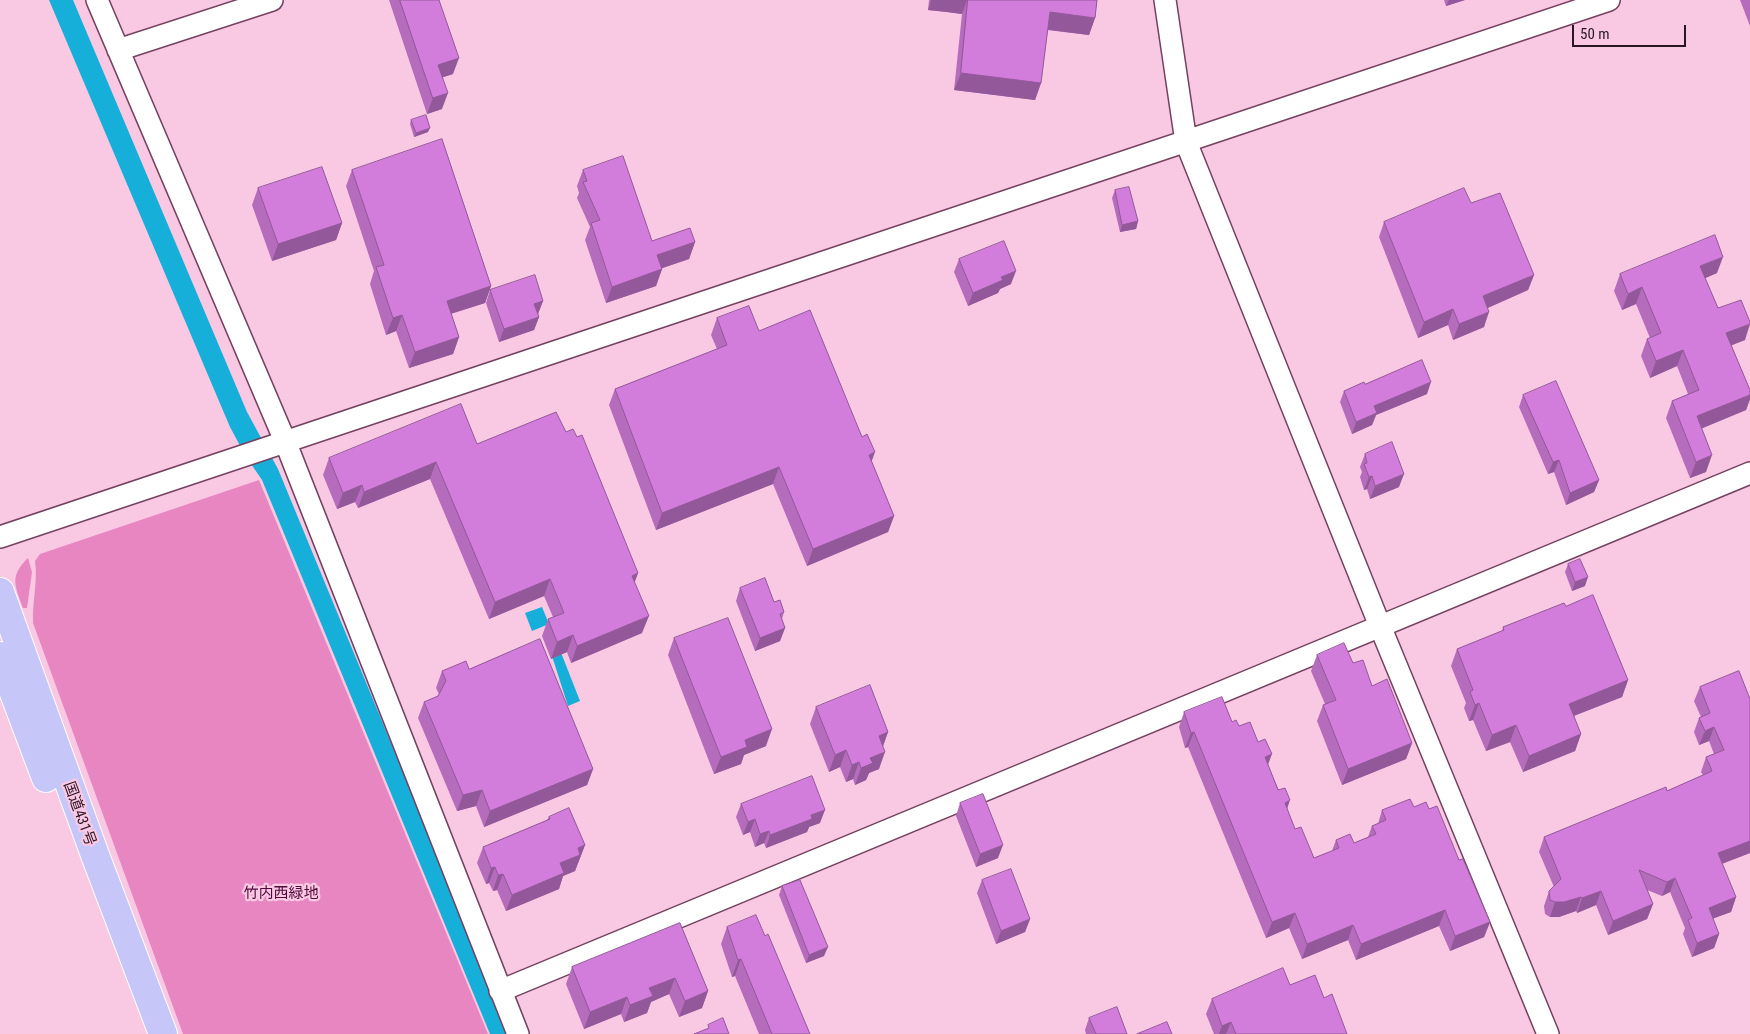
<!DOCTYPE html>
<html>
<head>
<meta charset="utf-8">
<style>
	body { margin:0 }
	#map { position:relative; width:1750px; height:1034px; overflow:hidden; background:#f9c9e4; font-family:"Roboto Condensed",sans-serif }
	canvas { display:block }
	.scale { position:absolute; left:1572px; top:25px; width:114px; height:22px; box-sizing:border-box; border:2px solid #2a1522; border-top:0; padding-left:6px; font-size:15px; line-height:18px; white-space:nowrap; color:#2a1522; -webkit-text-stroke:4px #f9c9e4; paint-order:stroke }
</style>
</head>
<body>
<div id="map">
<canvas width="1750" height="1034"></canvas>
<div class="scale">50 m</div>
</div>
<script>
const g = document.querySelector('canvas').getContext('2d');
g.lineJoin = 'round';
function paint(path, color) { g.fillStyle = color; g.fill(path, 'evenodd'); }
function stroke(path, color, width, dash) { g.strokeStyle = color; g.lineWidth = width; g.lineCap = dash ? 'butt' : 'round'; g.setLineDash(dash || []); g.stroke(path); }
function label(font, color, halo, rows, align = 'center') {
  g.font = font + ' "Roboto Condensed","Noto Sans JP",sans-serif'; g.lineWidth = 4.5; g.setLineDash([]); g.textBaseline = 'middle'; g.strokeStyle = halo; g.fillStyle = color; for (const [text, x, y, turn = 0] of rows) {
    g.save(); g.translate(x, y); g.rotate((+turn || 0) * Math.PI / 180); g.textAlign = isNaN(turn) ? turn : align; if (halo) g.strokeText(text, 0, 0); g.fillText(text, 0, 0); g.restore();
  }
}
paint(new Path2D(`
	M259,480L488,1034H183L33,623C32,602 38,582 35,561L40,554Z
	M28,558L32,572L27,608H23C15,586 9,576 28,558Z`), '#e886c2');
paint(new Path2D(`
	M49,0H73L247,412L278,469L511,1034H490L262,480L245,455L230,427Z
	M542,607L549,624L532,631L525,613Z
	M560,650L580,701L568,706L551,653Z`), '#16afd9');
const tertiary = new Path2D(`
	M97,0L285,441L518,1034
	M1165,0L1186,142L1380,626L1548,1034
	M118,50L272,0
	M0,537L1609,0
	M500,991L1750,473`);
const trunk = new Path2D(`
	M0,592L95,855L163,1034
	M0,656L46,778`);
stroke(tertiary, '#744260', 24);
stroke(trunk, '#fff', 30);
stroke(tertiary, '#fff', 21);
stroke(trunk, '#c6c7f8', 28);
paint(new Path2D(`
	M389,0H439L453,74L442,77V109L427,114Z
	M929,0H952L947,12L928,10Z
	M952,0H1097L1095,18L1089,35L1047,30L1041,83L1035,100L954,90L962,14L947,12Z
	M1444,0H1465L1446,6Z
	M1740,0H1750V26Z
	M411,120L428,132L414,137L410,124Z
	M352,170L491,286L485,303L451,314L459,337L453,354L409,368L396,331L386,335L370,284L374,271L346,186Z
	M583,170L652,241L695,242L689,259L662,268V269L656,286L606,303L585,240L590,227L577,198L579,193L577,186Z
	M258,188L342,223L336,240L272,261L252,205Z
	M1115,190L1138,221L1136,229L1120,232L1112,198Z
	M1471,203L1534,275L1528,290L1488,308L1484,327L1453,340L1448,325L1418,338L1379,237L1384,222Z
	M959,259L1011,284L1000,289L998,293L968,306L954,272Z
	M1717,273L1705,278L1718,308L1745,340L1731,345L1750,390V399L1746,410L1702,428L1706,472L1690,478L1666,418L1672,401L1688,394L1677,366L1650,378L1641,356L1647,339L1650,338L1636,304L1622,310L1614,291L1620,274Z
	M490,290L543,301L538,314L539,317L534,330L499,342L486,303Z
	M717,318L759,331L871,462L894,516L888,532L807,566L773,484L656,530L609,405L615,389L717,349L711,335Z
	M1365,384L1427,394L1376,415L1372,425L1352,434L1340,402L1344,391Z
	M1523,395L1599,480L1594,492L1566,505L1554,472L1548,474L1519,407Z
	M566,432L638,573L634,582L642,633L571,663L567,652L551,659L542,636L548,619L553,617L544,596L489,619L430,479L358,508L355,502L337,509L323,475L329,458L477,444Z
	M1365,454L1399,487L1370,499L1367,489L1364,490L1360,477L1362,472L1360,467Z
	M1568,564L1585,586L1572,591L1565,572Z
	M740,588L774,602L784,612L782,619L785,628L780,641L755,651L736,601Z
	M1566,606L1628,680L1622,697L1574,716L1581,734L1575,751L1523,772L1510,742L1486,751L1473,720L1469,721L1464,708L1466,703L1451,666L1457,649L1502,631L1503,627Z
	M674,638L766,746L744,755L741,764L714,774L668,655Z
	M1317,655L1353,663L1372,686L1412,743L1406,759L1342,785L1317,721L1323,705L1325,704L1311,671Z
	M469,669L593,769L587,785L484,827L476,806L457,811L418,718L424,702L438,696L439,694L436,688L442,671Z
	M1739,671L1750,853L1722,864L1736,897L1731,912L1713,918L1719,934L1714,948L1692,957L1683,934L1685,928L1670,892L1662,896L1647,890L1653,904L1647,919L1608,935L1596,905L1577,913L1576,911L1559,917H1550L1545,914L1544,906L1549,891L1554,887L1539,852L1544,837L1667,791L1703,775L1701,772L1706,757L1714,754L1709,741L1699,745L1694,732L1699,718L1701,717L1694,701L1700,687Z
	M816,707L888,732L883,746L879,769L869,773L866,780L855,785L853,779L846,782L840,767L829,772L810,724Z
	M1184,712L1232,722L1239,726L1268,765L1287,809L1295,829L1314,858L1332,851L1336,840L1354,843L1368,837L1372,826L1378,824L1382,810L1414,807L1429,809L1459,860L1490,922L1484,937L1450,951L1439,926L1356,960L1348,940L1302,959L1289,928L1266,938L1188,747L1185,748L1179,727Z
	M960,803L998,858L976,867L956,816Z
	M741,804L820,823L809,827L807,832L766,848L764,843L755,847L750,832L743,835L736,817Z
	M549,817L585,845L575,871L563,876L559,889L506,911L497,890L493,891L489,883L486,884L477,863L483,847L547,820Z
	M982,880L1030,919L1025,932L996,944L977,893Z
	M782,886L824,956L806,963L779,895Z
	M680,923L708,991L702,1008L679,1017L669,994L651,1002L647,1013L624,1022L621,1014L584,1029L566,984L572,967Z
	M727,927L765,936L810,1034H759L735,976L732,977L721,944Z
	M1290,985L1324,998L1347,1034H1214L1206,1014L1212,999Z
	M1089,1018L1127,1034H1086L1085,1030Z`), '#b56cbc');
paint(new Path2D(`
	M931,0H952L947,12L928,10Z
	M952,0H967L962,14L947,12Z
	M1449,0H1465L1446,6Z
	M1050,12L1095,18L1089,35L1043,29Z
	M459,58L453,74L432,81L438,65Z
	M961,73L1041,83L1035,100L954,90Z
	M448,93L442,109L427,114L433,98Z
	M430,128L428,132L414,137L416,133Z
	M1138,221L1136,229L1120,232L1122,225Z
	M342,223L336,240L272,261L278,244Z
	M695,242L689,259L651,272L657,255Z
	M1723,257L1717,273L1694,283L1700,266Z
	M662,269L656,286L606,303L612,287Z
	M1016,271L1011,284L1000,289L998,293L968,306L973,293L1001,277Z
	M1534,275L1528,290L1478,312L1483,296Z
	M491,286L485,303L440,317L447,301Z
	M1642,287L1636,304L1622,310L1628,294Z
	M543,301L538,314L530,317L534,304Z
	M1453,309L1448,325L1418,338L1424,322Z
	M1489,312L1484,327L1453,340L1459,324Z
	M402,315L396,331L386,335L393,318Z
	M539,317L534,330L499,342L504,329Z
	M1750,324L1745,340L1720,350L1726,333Z
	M459,337L453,354L409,368L415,352Z
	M1683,350L1677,366L1650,378L1656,361Z
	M1431,382L1427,394L1376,415L1372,425L1352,434L1356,422L1374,406Z
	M1750,395V399L1746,410L1691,433L1697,416Z
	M875,452L869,469V455Z
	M1712,455L1706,472L1690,478L1696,462Z
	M1559,460L1554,472L1548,474L1553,462Z
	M436,462L430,479L358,508L364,492Z
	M779,467L773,484L656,530L662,513Z
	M1404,474L1399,487L1370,499L1375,486Z
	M1372,476L1367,489L1364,490L1369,477Z
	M1599,480L1594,492L1566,505L1570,493Z
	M362,485L355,502L337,509L343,493Z
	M894,516L888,532L807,566L813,549Z
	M638,573L632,590V576Z
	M1588,577L1585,586L1572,591L1575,582Z
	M550,579L544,596L489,619L495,602Z
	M649,616L642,633L571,663L577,646Z
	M785,628L780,641L755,651L760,638Z
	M573,635L567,652L551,659L557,642Z
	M1628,680L1622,697L1563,720L1569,704Z
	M1479,703L1473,720L1469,721L1475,705Z
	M1516,725L1510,742L1486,751L1492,735Z
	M1714,727L1709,741L1699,745L1705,731Z
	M772,729L766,746L744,755L741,764L714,774L721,757L745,740Z
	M888,732L882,749L879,736Z
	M1194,732L1188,747L1185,748L1191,733Z
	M1581,734L1575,751L1523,772L1529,756Z
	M1412,743L1406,759L1342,785L1348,769Z
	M846,750L840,767L829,772L835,755Z
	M885,752L879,769L869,773L866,780L855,785L861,768L870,758Z
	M1272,754L1266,770L1265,757Z
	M859,762L853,779L846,782L852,765Z
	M593,769L587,785L484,827L490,811Z
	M482,790L476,806L457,811L463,795Z
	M1290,800L1285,815V803Z
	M825,810L820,823L809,827L807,832L766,848L770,835L811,815Z
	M755,819L750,832L743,835L748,822Z
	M769,831L764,843L755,847L760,834Z
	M1750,841V853L1713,867L1718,853Z
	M585,845L575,871L563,876L559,889L506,911L512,895L560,863L578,848Z
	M1003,845L998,858L976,867L980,854Z
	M495,867L489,883L486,884L491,868Z
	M503,874L497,890L493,891L498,875Z
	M1675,878L1670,892L1662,896L1667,882Z
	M1601,891L1596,905L1577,913L1582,898Z
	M1581,897L1576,911L1559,917H1550L1555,902Z
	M1736,897L1731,912L1704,922L1709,908Z
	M1653,904L1647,919L1608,935L1613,921Z
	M1445,910L1439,926L1356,960L1361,944Z
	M1295,913L1289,928L1266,938L1272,922Z
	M1030,919L1025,932L996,944L1001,931Z
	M1490,922L1484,937L1450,951L1455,936Z
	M1353,925L1348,940L1302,959L1307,944Z
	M1719,934L1714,948L1692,957L1697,943Z
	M828,947L824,956L806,963L809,955Z
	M741,959L735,976L732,977L738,960Z
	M675,978L669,994L651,1002L647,1013L624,1022L630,1005L649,988Z
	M708,991L702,1008L679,1017L685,1001Z
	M627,997L621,1014L584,1029L590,1012Z
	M1231,1022L1226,1034H1219L1222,1026Z`), '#935899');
const building = new Path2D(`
	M400,0H439L459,58L438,65L448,93L433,98Z
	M968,0H1097L1095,18L1050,12L1041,83L961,73Z
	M426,115L430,128L416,133L411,120Z
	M442,139L491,286L447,301L459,337L415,352L402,315L393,318L376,267L384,265L352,170Z
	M623,156L652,241L690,228L695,242L657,255L662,269L612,287L591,223L600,220L583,182L587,181L583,170Z
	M322,167L342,223L278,244L258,188Z
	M1129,187L1138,221L1122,225L1115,190Z
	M1464,188L1471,203L1500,193L1534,275L1483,296L1489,312L1459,324L1453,309L1424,322L1384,222Z
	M1715,235L1723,257L1700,266L1718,308L1741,300L1750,322V324L1726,333L1750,390V395L1697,416L1712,455L1696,462L1672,401L1699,390L1683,350L1656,361L1647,339L1661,333L1642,287L1628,294L1620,274Z
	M1004,241L1016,271L1001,277L1003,280L973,293L959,259Z
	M535,275L543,301L534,304L539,317L504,329L490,290Z
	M749,306L759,331L810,310L862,437L867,434L875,452L869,455L894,516L813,549L779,467L662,513L615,389L727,345L717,318Z
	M1422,360L1431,382L1374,406L1377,413L1356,422L1344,391L1364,382L1365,384Z
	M1556,381L1599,480L1570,493L1559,460L1553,462L1523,395Z
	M461,404L477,444L556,412L566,432L573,429L577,437L582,435L638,573L632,576L649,616L577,646L573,635L557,642L548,619L564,613L550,579L495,602L436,462L364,492L362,485L343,493L329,458Z
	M1392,442L1404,474L1375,486L1372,476L1369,477L1364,464L1367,463L1365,454Z
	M1580,559L1588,577L1575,582L1568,564Z
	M765,578L774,602L780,600L784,612L780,614L785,628L760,638L740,588Z
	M1593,595L1628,680L1569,704L1581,734L1529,756L1516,725L1492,735L1479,703L1475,705L1470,692L1473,690L1457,649L1504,630L1503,627L1564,603L1566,606Z
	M728,618L772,729L745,740L747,747L721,757L674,638Z
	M540,639L593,769L490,811L482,790L463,795L424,702L438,696L446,681L442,671L466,661L469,669Z
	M1344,643L1353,663L1363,660L1372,686L1387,679L1412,743L1348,769L1323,705L1336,700L1317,655Z
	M1739,671L1750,699V841L1718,853L1736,897L1709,908L1719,934L1697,943L1688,920L1692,918L1675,878L1667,882L1639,870L1653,904L1613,921L1601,891L1582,898L1581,897L1564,902H1555L1550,900L1549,891L1561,879L1544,837L1666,787L1667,791L1712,771L1706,757L1724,750L1714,727L1705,731L1699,718L1710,713L1700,687Z
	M870,685L888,732L879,736L885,752L870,758L873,763L861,768L859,762L852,765L846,750L835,755L816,707Z
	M1222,697L1232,722L1236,720L1239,726L1250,722L1258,742L1265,739L1272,754L1265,757L1278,790L1285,788L1290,800L1285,803L1295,829L1301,827L1314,858L1339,848L1336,840L1350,834L1354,843L1376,834L1372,826L1386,820L1382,810L1410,799L1414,807L1426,802L1429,809L1437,806L1459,860L1463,859L1490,922L1455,936L1445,910L1361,944L1353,925L1307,944L1295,913L1272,922L1194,732L1191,733L1184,712Z
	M812,776L825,810L811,815L812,819L770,835L769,831L760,834L755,819L748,822L741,804Z
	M983,794L1003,845L980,854L960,803Z
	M569,808L585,845L578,848L580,855L560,863L564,873L512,895L503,874L498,875L495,867L491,868L483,847L550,819L549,817Z
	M1011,869L1030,919L1001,931L982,880Z
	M800,880L828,947L809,955L782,886Z
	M756,915L765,936L768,934L810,1034H772L741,959L738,960L727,927Z
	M680,923L708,991L685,1001L675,978L649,988L653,996L630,1005L627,997L590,1012L572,967Z
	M1283,968L1290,985L1315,975L1324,998L1332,994L1347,1034H1236L1231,1022L1222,1026L1212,999Z
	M1117,1007L1127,1034H1096L1089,1018Z
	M723,1018L729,1034H694L709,1028L708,1025Z
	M1167,1022L1172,1034H1137Z`);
paint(building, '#d27ddb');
stroke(building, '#935899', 1);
label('15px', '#2a1522', '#f9c9e4', [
	["国道431号",79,814,70]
]);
label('15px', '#50093b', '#f9c9e4', [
	["竹内西緑地",281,894]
]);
</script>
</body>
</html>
